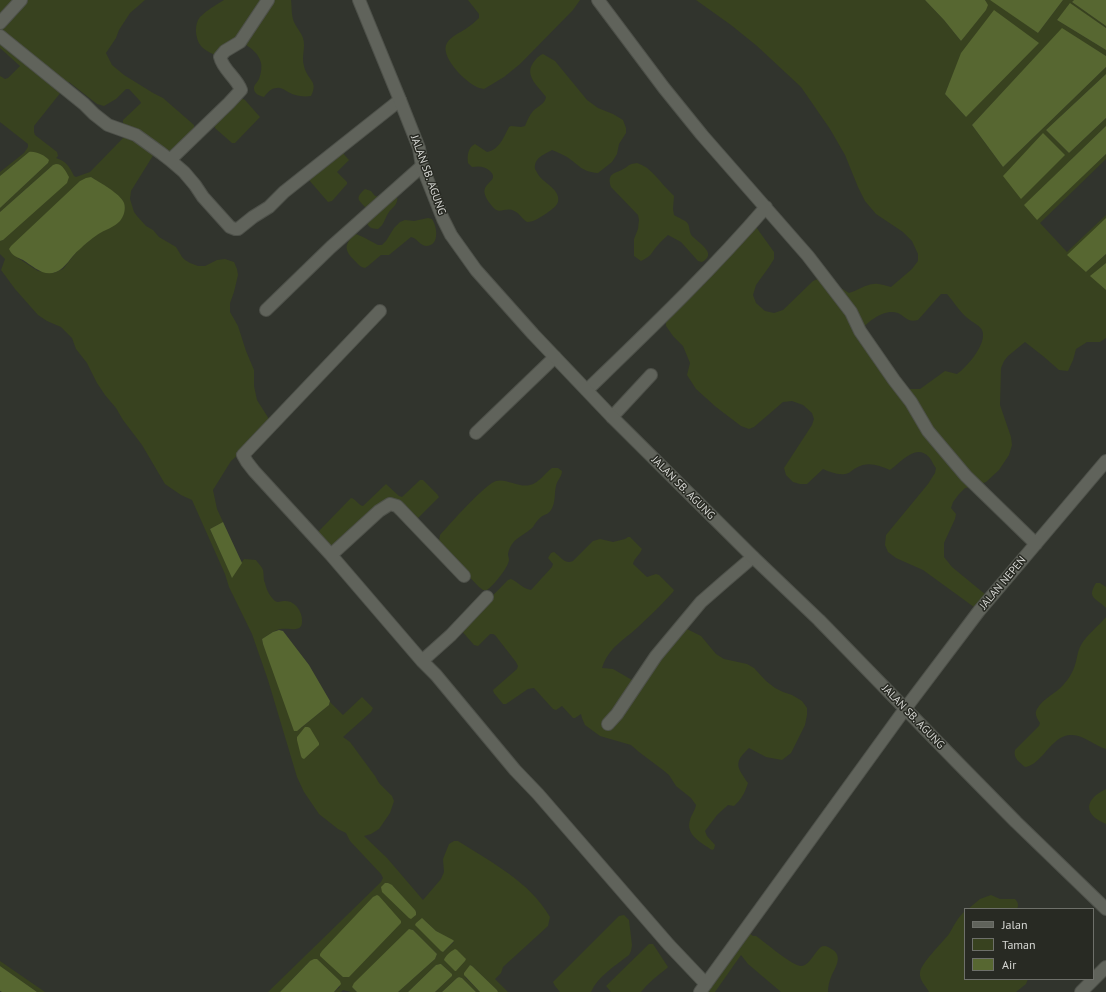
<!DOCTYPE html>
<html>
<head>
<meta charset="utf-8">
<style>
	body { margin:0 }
	#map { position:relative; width:1106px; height:992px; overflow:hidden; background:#31342d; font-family:"PT Sans",sans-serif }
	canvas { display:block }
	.legend { position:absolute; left:964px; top:908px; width:130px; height:72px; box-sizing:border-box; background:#282a23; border:1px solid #6e706a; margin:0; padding:5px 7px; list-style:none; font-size:12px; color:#d7d8d4 }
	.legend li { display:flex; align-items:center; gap:8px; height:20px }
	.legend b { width:20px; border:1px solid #6e706a }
</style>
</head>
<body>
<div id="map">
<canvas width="1106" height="992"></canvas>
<ul class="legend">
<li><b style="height:5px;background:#60635b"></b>Jalan</li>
<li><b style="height:11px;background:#38421f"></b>Taman</li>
<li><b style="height:11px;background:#576731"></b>Air</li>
</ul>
</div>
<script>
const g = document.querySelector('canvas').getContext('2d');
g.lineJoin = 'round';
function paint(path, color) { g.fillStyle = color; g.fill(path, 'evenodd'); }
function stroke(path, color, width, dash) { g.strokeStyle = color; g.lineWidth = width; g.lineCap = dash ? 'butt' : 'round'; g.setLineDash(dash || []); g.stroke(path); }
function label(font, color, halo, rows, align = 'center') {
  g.font = font + ' "PT Sans",sans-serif'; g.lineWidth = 3; g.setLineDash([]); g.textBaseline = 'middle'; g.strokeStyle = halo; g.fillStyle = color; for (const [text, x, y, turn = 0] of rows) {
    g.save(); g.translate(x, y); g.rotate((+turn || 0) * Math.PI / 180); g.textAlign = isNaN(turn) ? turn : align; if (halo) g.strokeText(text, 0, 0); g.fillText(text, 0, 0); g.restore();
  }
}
paint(new Path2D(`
	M0,0H145L130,13L119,30L116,38L106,53L112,65L124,75L153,93L163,98L194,125V128L175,151L172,153L168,152L136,128L128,126L123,123V120L141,103L140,101L129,89H126L116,99L104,106L97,104L69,82L34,126V132L35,135L57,152L58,156L56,158C67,162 69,166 74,176L76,177L90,172L124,137L130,136L154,154L131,191L130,199L134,212L137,216L146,226L153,230L159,237L176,247L182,257L185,260L190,263L198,266H205L217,260L225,259L234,262L237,269L238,275L234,292L230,303V312L238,326L246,351L254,370V386L257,400L269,419L239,454L231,461L213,490L217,509L223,522L210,529L232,577L244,559L256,560C258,563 262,567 263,570C264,574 263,579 265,583C266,588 269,595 273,599C277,604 279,601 284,601C295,600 303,612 302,622C302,633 288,628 281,629C274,630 268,636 262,639L263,644L301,728L329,705L330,702L343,715L362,697L373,708L371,712L343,737L350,742L375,776L379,783L392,796L394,801L390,813L379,829L371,834L364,836L387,858L423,900L441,879L444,872L443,859L449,844L454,841H458C492,863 529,881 550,917L548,926L503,967L501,973L495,979L508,992H498L497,990L472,966L470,965L465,977L480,992H476L462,978L459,977L457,978L442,992H435L452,976V974L441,964L436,965L408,992H398L435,959L437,954L413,930L411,929L352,987L357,992H351L343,990L341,992H334L340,987L310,961L280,992H268L381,882L383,878L381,874L350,841L346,833L338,829L319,814L304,792L297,777L268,680L252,634L229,587L225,574L192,500L181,495L165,484L142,445L123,420L116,408L105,395L97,383L87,363L76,349L72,338L61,327L47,321L38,315L15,289L1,270L5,259L0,254V241L3,240L53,165L0,212V208L48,163L29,152L0,176V172L24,153L28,147V144L0,122V76L5,79L8,78L20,66L0,48ZM91,177L116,194L123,216L117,223L96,235L78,250L63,269L56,272L54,273L38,271L18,258ZM392,885L416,912V915L412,918ZM423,919L436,931L454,942L443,952Z
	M224,0H291C292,7 291,15 294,22C296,27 301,32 303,38C306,47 301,57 304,66C307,80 319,81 311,96C304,97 298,96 292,94C287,92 282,87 277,88C271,88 267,93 264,97C259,96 253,93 254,87C255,84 258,81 259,79C261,74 262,67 261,63C259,54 252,49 245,44L220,57C214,54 206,52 201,46C195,39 194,24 200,17C207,10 216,5 224,0Z
	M468,0H580L573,10L520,64L504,77L484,89C481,88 478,88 475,86C465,81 439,56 447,43C451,36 460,33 467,28C471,25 475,22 479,18V14Z
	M696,0H925L944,20L961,41L986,1L985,0H990L995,2L1038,33L1063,0H1074L1072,2L1106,26V28L1070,4L1057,20L1106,50V56L1062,29L972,125L1003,167L1106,67V74L1046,130L1069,153L1106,118V126L1025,205L1037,219L1106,154V159L1040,223L1067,252L1106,215V218L1086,272L1106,254V263L1091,276L1106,290V338L1100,342H1087L1076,349L1073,360L1068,371L1059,370L1043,356L1025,342L1008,356L1004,361L1001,368L1000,405L1011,437L1012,445L1009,455L999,470L986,482L972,487L965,488L959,494L953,502L951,508L956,514L955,519L944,543V557L952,567L986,595L974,607L923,570L896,558L888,552L885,545L886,535L928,484L935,473L936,468C933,464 931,459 929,457C916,443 901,462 890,470C878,465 868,461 856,468C852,470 849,474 845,474C837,475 830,472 823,469L807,484H800L793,482L786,475L784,468L812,425L814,419L812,413L803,405L792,401L783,402L754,427L749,429L741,426L716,407L696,389L687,375L690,363L683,346L673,336L666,326V319L756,227L774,252V259L769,267L756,285L753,295L756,303L765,311L774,313L783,310L813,281L822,277L831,282L849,293C857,291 866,284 874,284C880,283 885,286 891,287L912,269L918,261V254L912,241L903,232L876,214L865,201L858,187L845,155L830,129L801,87L757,46L731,25ZM957,65L966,117L945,94ZM941,294H947C954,302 961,314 970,320C974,323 980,326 982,330C988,343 967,367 957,374L945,371L920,389H909L860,331C868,321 885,308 898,313C906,317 908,323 918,320Z
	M543,54L555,61L587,100L598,108L613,114L623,120L626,128V133L619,144L617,154L612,162L598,173C582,172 579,165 567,157C562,154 557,152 552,150C543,155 534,158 535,169C537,172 538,175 540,177C546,184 561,191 558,202C556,207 551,210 547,213C541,217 534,222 527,222C521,218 519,212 512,210C503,208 499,215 492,206C474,185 494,184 493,176C493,174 491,172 490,171C484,166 479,166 472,167L468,163C467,156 468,147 475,144L487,152C499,150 504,137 509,127L511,126L521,127L525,126C527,121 529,116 533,111C538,106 545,104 546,97C539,87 524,76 533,63C536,59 538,56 543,54Z
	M241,98L245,100L260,117L235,143H232L216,129L213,125Z
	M341,153H343L348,159L349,160L337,172L347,182V184L332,201L328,202L309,180V178Z
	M637,163C648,167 652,172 660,181C664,186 669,191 674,196L673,209L674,215C678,218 686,220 688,224C690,228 689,232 692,236C699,243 718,254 702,262L698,261L681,242L668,235C665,238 661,241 658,245C650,254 653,255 641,261L634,256V239L638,229L639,220L638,215L611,187C606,172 616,174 625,168C630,165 629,164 637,163Z
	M365,189L371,191L375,196C379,197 390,195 395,195C397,197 398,198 397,201C396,206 391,209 389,212C384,219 385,224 378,229C364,229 366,218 366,208C359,200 354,199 365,189Z
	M428,218L432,219C437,226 440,245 427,246C420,246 417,238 411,237L389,255H381L368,266L365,268C360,267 358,264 355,261C352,258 348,254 347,250C345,244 351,237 356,234L363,237L378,245H382L386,241L394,228L400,222L405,220L414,221Z
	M552,468H558L562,471C562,477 557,480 556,486C554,494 556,502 551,510C549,514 545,514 541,517C537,520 535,524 533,527C523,537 512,537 508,554C508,556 509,558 509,560C508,568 493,586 487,590H483L479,587L455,562L439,541L440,535C450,524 485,484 496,481C506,478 519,488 530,485C539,483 545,473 552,468Z
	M420,480H423L437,494L439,497L416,520L395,502L332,550L317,533L351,498C356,499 358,505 363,506L386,484L399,496L402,497Z
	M628,537H630L642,549C640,555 634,558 633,564L647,577L656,574L659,575L674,590L673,592C662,604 650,616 638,627C623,641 609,647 602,668L613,669L632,680L644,673L681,626L701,636L716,654L724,659L747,664L754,668L766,681L775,688L783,692L792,695L802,701L807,708V715L805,725L791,753L782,760L766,757L749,748C733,763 737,767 748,783C745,792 742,799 734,806L728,805L717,815L705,831L707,836L715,845L714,849L712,850C702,843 685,835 690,820C691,815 695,811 696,805L691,798L676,786L669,775L663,770L639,752L631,745L600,736L585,725L582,718L581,714L575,718H573L562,706L556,710L553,709L534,688L528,689L506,704H503L494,693L493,690L517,669L518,666L516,662L495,635L493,634H490L478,646L474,645L460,629L508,580L511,579C518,582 523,589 531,590L552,567L553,564L548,558L551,553L554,552C560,556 565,565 573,561L593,541L600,539L613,542L625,539Z
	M1096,583H1100L1106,587V608C1097,598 1086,599 1096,583Z
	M1106,617V749C1095,746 1084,735 1072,735C1054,734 1044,759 1031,765C1030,766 1025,767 1025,767C1019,762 1013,758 1015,750L1039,726L1040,723C1037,718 1034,714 1037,709C1043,698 1057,693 1064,684C1068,680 1072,673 1074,668C1077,661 1077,652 1081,645C1087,634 1098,627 1106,617Z
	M1106,789V824C1082,814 1085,799 1106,789Z
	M991,895L1000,899H1015C1018,902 1019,905 1017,909H968L980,899Z
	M965,911V979H1028L1026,984L1016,992H929C926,986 919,980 920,973C920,964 943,942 949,934C954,926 957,918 965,911Z
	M624,915L629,920L632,945L631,951L629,955C615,966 598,976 591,992H560L555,986L553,982L619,916Z
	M745,930L753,936H756C765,942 793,967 802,966C811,965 817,946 824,946C827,946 830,948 833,950C843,957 835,968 831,977C829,982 828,987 828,992H781L748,964L741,955L715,992H700Z
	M649,944H653L668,967L666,969C657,976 648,983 641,992H611L606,986Z
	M0,961L45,992H37L0,966Z`), '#38421f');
paint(new Path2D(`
	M925,0H985L988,5L986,10L961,41L944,20Z
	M990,0H1063L1038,33Z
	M1074,0H1106V26L1072,2Z
	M1070,3L1106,28V50L1057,20Z
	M994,10L1039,43L966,117L945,94L961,53Z
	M1062,28L1106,56V67L1003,167L972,125Z
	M1106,74V118L1069,153L1046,130Z
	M1106,126V154L1037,220L1024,205Z
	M1043,133L1065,155L1021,199L1003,176Z
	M29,152C36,151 44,155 49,160L48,163L0,208V176Z
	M56,164C63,164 66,172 69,177L67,183L3,240L0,241V212L53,165Z
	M91,177C99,182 121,194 124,203C126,209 124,216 120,221C115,227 104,230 97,235C91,239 85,244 80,249C71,256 66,268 56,272C43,277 33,266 23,260C17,257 12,256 9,249L11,246L80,181L86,178Z
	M1106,218V254L1086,272L1067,255Z
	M1106,263V290L1090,276Z
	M223,522L242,563L232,578L210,529Z
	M279,630L283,631L309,665L330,701L329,705L297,731H294L263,644L262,639L273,632Z
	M305,727H308L310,728L319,743V745L304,759L302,758L301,756L297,740V737Z
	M385,883H388L392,885L415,910L416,912V915L411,919L409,918L382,892L381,887Z
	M377,895L379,896L401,921V923L349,977H343L320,956V954L322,951L373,897Z
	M422,918L436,931L453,940L454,941L443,952L441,951L415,925L416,923Z
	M409,929L413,930L437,954L435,959L398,992H357L352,987L354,983Z
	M455,949L457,950L466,959L465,961L456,971H455L444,960C445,956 451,951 455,949Z
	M314,959H317L340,981L341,984L334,992H280L310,961Z
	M440,964H441L452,974V976L435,992H408L436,965Z
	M470,965L472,966L497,990L498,992H480L464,975V973Z
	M0,966L37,992H2L0,991Z
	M459,977L462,978L476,992H442L457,978Z`), '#576731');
const street = new Path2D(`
	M598,0L664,88L702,135L808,256L851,312L860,331L894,380L911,402L928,431L966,476L1036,544
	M0,23L21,0
	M0,36L84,104L94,114L108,125L136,135L161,153L170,160L184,172L195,185L203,197L230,227L235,229H238L253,217L269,207L284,192L400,100
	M170,160L229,103L241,90C237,78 223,70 220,57L225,51L240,42L268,0
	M266,310L331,247L422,166
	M380,311L243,455L247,462L254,471L331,555L422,661L436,675L515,770L538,794L669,945L706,984
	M587,390C648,331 710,272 766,207
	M612,417L651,375
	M476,433L555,357
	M331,555L379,511L390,504L397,506L401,510L464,576
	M422,661L451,635L487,597
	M608,724L617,714L656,656L701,602L725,581L753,557
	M700,992L905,709L979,611L1106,461
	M1081,992L1106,967`);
const secondary = new Path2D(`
	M359,0L400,100L419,148L422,166L443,219L451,235L476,270L533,334L612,417L753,557L819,620L956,761L1016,822L1106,909`);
stroke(street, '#4e514a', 14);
stroke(secondary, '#4e514a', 14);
stroke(street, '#60635b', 12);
stroke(secondary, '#60635b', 12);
label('11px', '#d7d8d4', '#282a23', [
	["JALAN SB. AGUNG",428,175,70],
	["JALAN SB. AGUNG",683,488,45],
	["JALAN NEPEN",1003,583,-50],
	["JALAN SB. AGUNG",913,717,46]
]);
</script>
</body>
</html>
